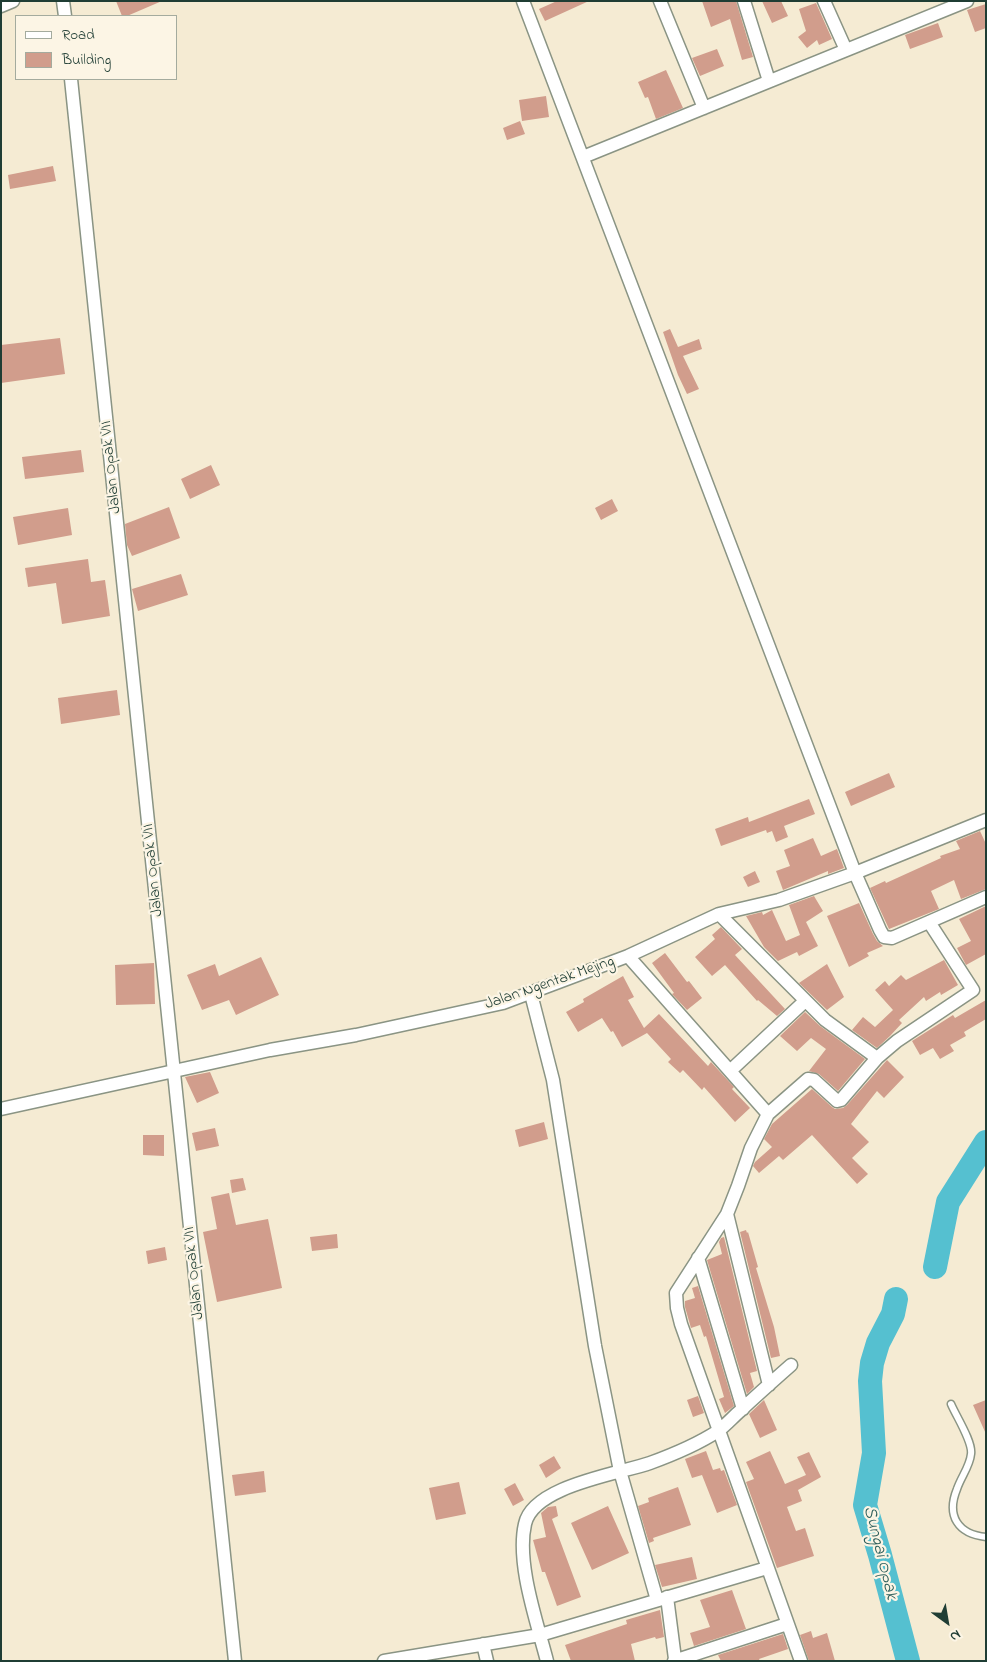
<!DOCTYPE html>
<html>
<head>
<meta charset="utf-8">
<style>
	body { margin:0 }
	#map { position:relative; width:987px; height:1662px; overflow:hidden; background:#f5ebd3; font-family:"Indie Flower",sans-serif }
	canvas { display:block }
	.frame { position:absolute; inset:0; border:2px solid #1f3d34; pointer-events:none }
	.legend { position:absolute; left:15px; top:15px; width:162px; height:65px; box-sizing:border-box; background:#fcf5e5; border:1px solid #a4ab9e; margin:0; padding:6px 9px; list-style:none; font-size:15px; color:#1f3d34 }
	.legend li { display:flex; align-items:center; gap:10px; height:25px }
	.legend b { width:25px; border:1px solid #a4ab9e }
	.north { position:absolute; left:922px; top:1597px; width:50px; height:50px; -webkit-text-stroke:4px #fcf5e5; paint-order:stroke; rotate:148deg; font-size:14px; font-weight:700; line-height:20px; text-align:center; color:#1f3d34 }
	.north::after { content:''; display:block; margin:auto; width:18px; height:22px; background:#1f3d34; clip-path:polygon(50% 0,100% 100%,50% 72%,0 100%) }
</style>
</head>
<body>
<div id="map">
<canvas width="987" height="1662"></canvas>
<div class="frame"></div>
<ul class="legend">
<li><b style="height:6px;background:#fff"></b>Road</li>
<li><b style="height:14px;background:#d19d8c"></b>Building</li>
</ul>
<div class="north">N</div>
</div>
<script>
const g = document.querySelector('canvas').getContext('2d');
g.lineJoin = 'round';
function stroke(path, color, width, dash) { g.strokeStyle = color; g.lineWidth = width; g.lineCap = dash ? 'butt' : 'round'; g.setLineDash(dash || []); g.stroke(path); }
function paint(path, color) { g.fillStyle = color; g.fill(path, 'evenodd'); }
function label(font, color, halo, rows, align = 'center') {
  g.font = font + ' "Indie Flower",sans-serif'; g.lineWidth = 4.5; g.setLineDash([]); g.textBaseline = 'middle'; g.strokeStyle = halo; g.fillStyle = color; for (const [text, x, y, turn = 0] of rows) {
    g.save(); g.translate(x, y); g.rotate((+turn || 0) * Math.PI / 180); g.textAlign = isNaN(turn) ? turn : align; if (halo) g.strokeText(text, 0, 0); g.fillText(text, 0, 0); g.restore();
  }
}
stroke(new Path2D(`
	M935,1267L948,1202L986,1142
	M896,1299L893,1314L878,1343L872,1363L870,1381L874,1453L865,1505L880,1555L908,1661`), '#55c0d0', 24);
paint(new Path2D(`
	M116,1H162L127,16H122Z
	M557,1H589L545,21L539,9Z
	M702,1H736L753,57L742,60L730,19L711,27Z
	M762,1H781L788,16L772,23Z
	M816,3L832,39L819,45L817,40L807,48L798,37L806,31L799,9Z
	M986,4V28L975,32L967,10Z
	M938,23L943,37L910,49L905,35Z
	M717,49L724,66L700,76L692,58Z
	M666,70L683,108L656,119L648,97L645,98L638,82Z
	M546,96L549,117L522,121L519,100Z
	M520,121L525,134L507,140L503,128Z
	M53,166L56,181L10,189L8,175Z
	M670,329L678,347L699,339L702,349L683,356L699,389L687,394L678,375L663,332Z
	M60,338L65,374L1,383V345Z
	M81,450L84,472L25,479L22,457Z
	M211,465L220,485L190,499L181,479Z
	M612,499L618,511L601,520L595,508Z
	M169,507L180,538L132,556L127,545L125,524Z
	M68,508L72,535L18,545L13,517Z
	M88,559L91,582L105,580L110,616L62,624L56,583L28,587L25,568Z
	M181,574L188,595L138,611L132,589Z
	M117,690L120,715L61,724L58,698Z
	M889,773L895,787L851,806L845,792Z
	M809,799L815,814L784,826L788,837L776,842L772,831L767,833L766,830L721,846L715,829L748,817L749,822Z
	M980,831L986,844V889L961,899L954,880L931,891L939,909L889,929L870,888L885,881L886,883L941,858L940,856L960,849L956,841Z
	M813,838L821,856L837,849L844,868L828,874V871L783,890L776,871L790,866L784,850Z
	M755,871L760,882L748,887L743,877Z
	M814,896L823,911L806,922L818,946L799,956L797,952L778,961L764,947L746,916L762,912L763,915L772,910L786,941L800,935L789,905Z
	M859,903L873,934L877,941L883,946L867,953L869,956L849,967L827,916Z
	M986,906V954L966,965L957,948L971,941L959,919Z
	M721,927L742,949L735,955L785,1009L777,1016L758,1000L757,1001L725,965L712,976L695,957L715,939L712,935Z
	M665,953L687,982L689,981L702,998L687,1010L672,994L674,993L652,963Z
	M261,957L279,995L236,1015L229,1000L202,1010L187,975L215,964L219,976Z
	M944,960L958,985L941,995L940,992L926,1001L924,997L899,1020L902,1023L890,1036L877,1048L852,1030L863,1017L875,1027L893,1010L875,990L885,981L889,986L901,975L906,980Z
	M154,963L155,1004L116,1005L115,965Z
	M827,964L844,997L827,1010L799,983Z
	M623,976L634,997L628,1000L644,1028L659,1014L708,1066L711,1062L734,1087L732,1089L750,1108L735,1122L704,1087L702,1090L683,1070L680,1073L668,1062L671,1059L647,1033L622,1047L613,1031L611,1032L602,1018L578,1032L566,1012L584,1002L583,999Z
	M986,1000V1019L964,1032L966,1036L950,1045L954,1051L940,1059L933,1048L920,1055L912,1041L953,1015L955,1018Z
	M805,1012L820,1026L865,1059L838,1091L819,1074L809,1071L826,1049L811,1038L797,1051L780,1036Z
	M887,1060L904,1077L884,1098L877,1091L851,1124L869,1142L852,1158L868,1174L857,1184L812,1135L783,1160L779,1156L759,1173L753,1166L755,1162L772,1147L764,1139L772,1124L812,1089L832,1107L835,1109L843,1108L847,1105Z
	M210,1072L219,1093L197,1103L185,1077Z
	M544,1122L548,1139L519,1147L515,1130Z
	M215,1128L219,1146L196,1151L192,1133Z
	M143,1135H164V1156L143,1155Z
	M243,1178L246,1190L232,1193L230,1180Z
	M229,1193L236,1225L268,1219L282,1288L217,1302L203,1232L217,1229L211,1197Z
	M746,1230L747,1233L748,1232L758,1267L756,1268L774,1327L780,1356L771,1358L740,1232Z
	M337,1234L338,1248L312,1251L310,1237Z
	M724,1237L757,1371L750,1373L754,1387L747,1394L707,1260L722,1254L719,1242L721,1238Z
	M165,1247L167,1260L148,1264L146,1251Z
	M698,1286L734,1406L725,1413L719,1399L724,1397L706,1336L704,1337L700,1325L691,1328L685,1307V1301L695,1298L692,1288Z
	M698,1396L704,1413L693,1417L687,1400Z
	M764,1400L777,1430L760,1438L749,1414Z
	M986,1400V1434L973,1405Z
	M706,1451L713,1470L720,1468L721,1471L724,1470L737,1505L717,1513L702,1475L692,1478L685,1459Z
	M770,1451L785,1484L806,1475L797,1457L809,1452L821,1477L798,1490L802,1501L787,1507L796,1531L805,1528L814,1556L777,1568L746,1482L754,1479L746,1462Z
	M554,1456L561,1468L546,1478L539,1465Z
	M264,1471L266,1492L235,1496L232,1475Z
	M459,1482L466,1514L436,1520L429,1488Z
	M515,1483L524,1500L513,1506L504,1489Z
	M678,1487L691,1525L653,1538L654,1541L649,1543L638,1506L649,1502L648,1498Z
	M556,1506L558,1516L552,1519L581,1597L557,1606L545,1572H542L533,1540L546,1537L541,1513L548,1507Z
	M608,1506L629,1553L592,1570L571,1523Z
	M692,1557L697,1579L662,1587L655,1565Z
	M732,1590L746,1629L694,1646L690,1633L710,1627L700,1600Z
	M660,1610L664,1637L656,1639L655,1637L631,1644L635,1661H571L565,1645L627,1624L626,1620Z
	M811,1631L813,1638L827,1633L835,1661H809L800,1635Z
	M783,1634L788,1649L759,1659L760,1661H721L718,1655Z`), '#d19d8c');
const service = new Path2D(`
	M951,1404C956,1416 973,1442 971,1454C970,1466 961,1477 957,1489C946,1516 958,1534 986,1537`);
const minor = new Path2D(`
	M63,1L65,16
	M523,1L855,873L880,930L884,937L892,938L986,897
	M660,1L704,108
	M744,1L769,81
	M824,1L846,50
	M1,6L13,1
	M71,79L235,1661
	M583,157L967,1
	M719,914L825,1020L877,1058L897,1041L973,990L929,922
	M628,956L768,1114
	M531,994L553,1080L595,1346L620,1471L657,1600
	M730,1071L805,1001
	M1,1109L270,1050L356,1035L503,1003L628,956L719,914L779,900L855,873L986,820
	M727,1214L769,1385
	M698,1258L743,1409
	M667,1597L675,1659
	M483,1644L487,1661
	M384,1661L540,1635L767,1568
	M547,1661C537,1622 516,1563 525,1524C533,1486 618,1474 650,1463C672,1455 698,1444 718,1431C726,1425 733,1417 740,1411C757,1395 774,1380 791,1365
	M674,1661L787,1624
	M801,1661L681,1324L677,1308L676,1293L727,1214L738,1186L751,1148L768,1114L808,1079L814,1080L837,1101L841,1100L877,1058`);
stroke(service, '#8a9484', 9);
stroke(minor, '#8a9484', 15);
stroke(service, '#fff', 6);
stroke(minor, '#fff', 12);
label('16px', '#1f3d34', '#fcf5e5', [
	["Jalan Opak VII",112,467,-96],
	["Jalan Opak VII",154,870,-96],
	["Jalan Ngentak Mejing",550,984,-19],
	["Jalan Opak VII",195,1273,-96]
]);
label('italic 18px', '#2c5e5b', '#fcf5e5', [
	["Sungai Opak",879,1553,76]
]);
</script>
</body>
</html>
